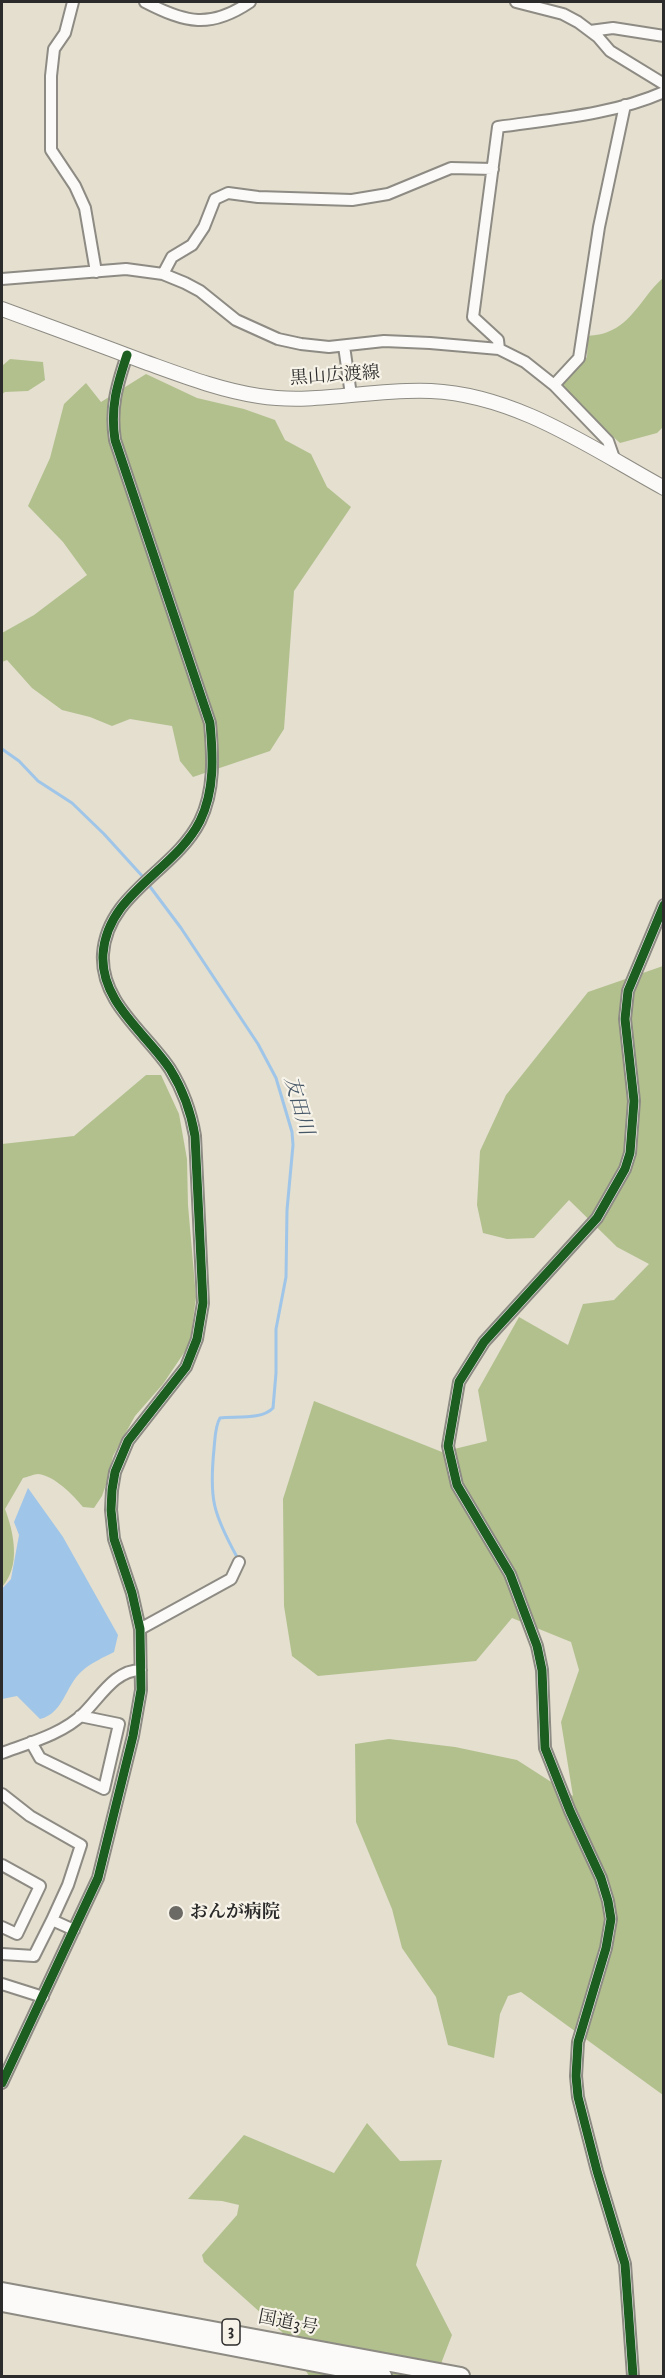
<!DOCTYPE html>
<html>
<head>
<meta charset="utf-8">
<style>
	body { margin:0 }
	#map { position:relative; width:665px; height:2378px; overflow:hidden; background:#e4dfcf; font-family:"IM FELL DW Pica",serif }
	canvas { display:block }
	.frame { position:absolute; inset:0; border:3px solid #2b2b2b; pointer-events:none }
</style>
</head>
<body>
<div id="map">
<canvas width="665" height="2378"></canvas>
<div class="frame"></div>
</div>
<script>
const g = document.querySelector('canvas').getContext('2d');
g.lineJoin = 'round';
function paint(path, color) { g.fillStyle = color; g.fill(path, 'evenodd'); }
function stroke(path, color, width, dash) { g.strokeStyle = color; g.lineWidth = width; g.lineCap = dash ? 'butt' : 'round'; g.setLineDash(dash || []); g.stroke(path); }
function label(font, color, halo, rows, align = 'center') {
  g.font = font + ' "IM FELL DW Pica","Noto Serif JP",serif'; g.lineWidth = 4.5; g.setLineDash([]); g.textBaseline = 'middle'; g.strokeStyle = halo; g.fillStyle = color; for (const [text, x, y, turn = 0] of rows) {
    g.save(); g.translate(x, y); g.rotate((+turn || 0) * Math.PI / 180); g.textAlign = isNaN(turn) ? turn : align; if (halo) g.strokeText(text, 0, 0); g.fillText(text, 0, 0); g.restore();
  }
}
paint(new Path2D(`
	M663,278V427L657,433L620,443L588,414L562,385L587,357L588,336C596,335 605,334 612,330C634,320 645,293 663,278Z
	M10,359L43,362L45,380L28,391L5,392L2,394V366Z
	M146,374L197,398L244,409L275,420L285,440L311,454L327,487L351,507L294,591L284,729L270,751L193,777L180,761L172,726L130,719L112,726L90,717L62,710L32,688L7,660L2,662V633L34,615L87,575L63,542L28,506L50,458L64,404L86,383L101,402Z
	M663,966V2095L521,1992L508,1996L500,2014L494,2058L448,2045L436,1997L402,1948L392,1909L356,1822L355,1744L389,1739L455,1747L517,1760L573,1796L561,1722L579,1670L571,1642L512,1618L476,1661L318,1676L292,1656L284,1606L283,1499L314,1401L442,1452L487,1441L478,1390L519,1317L568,1345L583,1304L614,1300L649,1264L617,1247L569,1200L534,1238L507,1239L483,1233L477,1205L480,1151L506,1095L588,992Z
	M146,1075H161L179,1114L187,1159L188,1205L196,1297L190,1344L163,1384L135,1416L113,1456L108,1479L102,1496L94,1508L83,1507C73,1495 55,1476 38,1474C34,1474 28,1477 23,1478L5,1509C14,1533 21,1566 2,1587V1144L74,1136Z
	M367,2123L400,2161L442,2160L416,2265L452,2335L442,2361L440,2376H309L282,2332L204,2262L202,2255L237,2215L239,2205L222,2201L188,2199L244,2135L334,2173Z`), '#b2c08e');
paint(new Path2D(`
	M28,1488L63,1537L118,1635L114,1652C104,1657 91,1663 82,1671C65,1686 64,1713 40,1719L17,1696L2,1699V1589L11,1579L19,1535L14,1522Z`), '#9fc5e8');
stroke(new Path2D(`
	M2,749L19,761L38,781L72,803L104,834L144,878
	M148,884L181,928L258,1044L276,1078L292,1132L293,1145L287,1210L286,1277L276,1329V1373L273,1408C262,1420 235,1416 220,1418C215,1426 215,1439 214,1449C209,1499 213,1513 237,1557`), '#9fc5e8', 3);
const minor = new Path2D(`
	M73,2L65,33L54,49L51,76V150L75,186L85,208L96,272
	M145,2C186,23 210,29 250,2
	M516,2L563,14L578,22L598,37L610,51L664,84
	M590,31L613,28L664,36
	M163,274L172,257L192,245L204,227L215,199L228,193L258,197L352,200L388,194L451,168L493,169
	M2,279L126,269L163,274L185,283L200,291L236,320L278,339L301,344L329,347L384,341L430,343L499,349L525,362L554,385L608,441L615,461
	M344,346L351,395
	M499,349L498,340L473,317L498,127C553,119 612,115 664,92
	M554,385L579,358L599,227L625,105
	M140,1629L231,1579L239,1562
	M31,1742L40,1758L104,1789L119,1724L80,1716
	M2,1753C29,1743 63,1734 84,1713C101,1696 115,1670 141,1670
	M2,1794L30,1816L81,1845L68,1885L52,1920L74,1930
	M2,1865L40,1886L17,1934L2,1927
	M2,1954L34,1956L52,1920
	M2,1984L43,1997
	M2,2083L98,1878L133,1736L141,1690L140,1629L132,1593L114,1539L111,1510L112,1490L115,1472L128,1441L186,1367L197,1339L203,1303L195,1136C191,1112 183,1090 170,1069C146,1033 100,1002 103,954C107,893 175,871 200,821C215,790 213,756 210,723L115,440C110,408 117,385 127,355
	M633,2376L625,2264L597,2171L578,2097L576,2076L578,2042L606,1948L611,1919L608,1901L601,1878L570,1811L545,1748L542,1670L537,1646L510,1574L457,1485L448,1446L459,1382L484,1342L597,1218L625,1169L630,1153L634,1101L625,1019L628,991L664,905`);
const major = new Path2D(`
	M2,309C48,326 95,343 142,361C181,375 219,390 259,396C316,405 374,388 431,391C517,395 591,448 664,488`);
const highway = new Path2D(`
	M2,2291L461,2376
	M2,2303L383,2376`);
stroke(minor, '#8d8b83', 14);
stroke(major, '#8d8b83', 16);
stroke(highway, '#8d8b83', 20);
stroke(minor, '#fbfaf8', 10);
stroke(major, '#fbfaf8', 14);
stroke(highway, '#fbfaf8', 16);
stroke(new Path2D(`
	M2,2083L98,1878L133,1736L141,1690L140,1629L132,1593L114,1539L111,1510L112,1490L115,1472L128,1441L186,1367L197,1339L203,1303L195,1136C191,1112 183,1090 170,1069C146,1033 100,1002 103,954C107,893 175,871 200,821C215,790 213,756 210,723L115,440C110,408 117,385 127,355
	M633,2376L625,2264L597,2171L578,2097L576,2076L578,2042L606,1948L611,1919L608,1901L601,1878L570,1811L545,1748L542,1670L537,1646L510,1574L457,1485L448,1446L459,1382L484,1342L597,1218L625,1169L630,1153L634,1101L625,1019L628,991L664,905`), '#1b5e20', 9);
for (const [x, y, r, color] of [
	[176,1913,8,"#6c6a64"]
]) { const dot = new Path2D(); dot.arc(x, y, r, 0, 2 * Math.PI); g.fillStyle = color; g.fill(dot); stroke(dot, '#f7f3e8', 2); }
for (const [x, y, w] of [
	[231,2332,18]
]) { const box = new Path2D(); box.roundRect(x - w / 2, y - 13, w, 26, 4.5); g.fillStyle = '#f7f3e8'; g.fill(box); stroke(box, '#2b2b2b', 1.5); }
label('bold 16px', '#2b2b2b', null, [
	["3",231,2332]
]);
label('18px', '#2b2b2b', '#f7f3e8', [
	["黒山広渡線",335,377,-4],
	["国道3号",288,2324,11]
]);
label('bold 18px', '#2b2b2b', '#f7f3e8', [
	["おんが病院",190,1913]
], 'left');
label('italic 20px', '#455667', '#f7f3e8', [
	["友田川",297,1106,74]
]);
</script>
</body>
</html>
